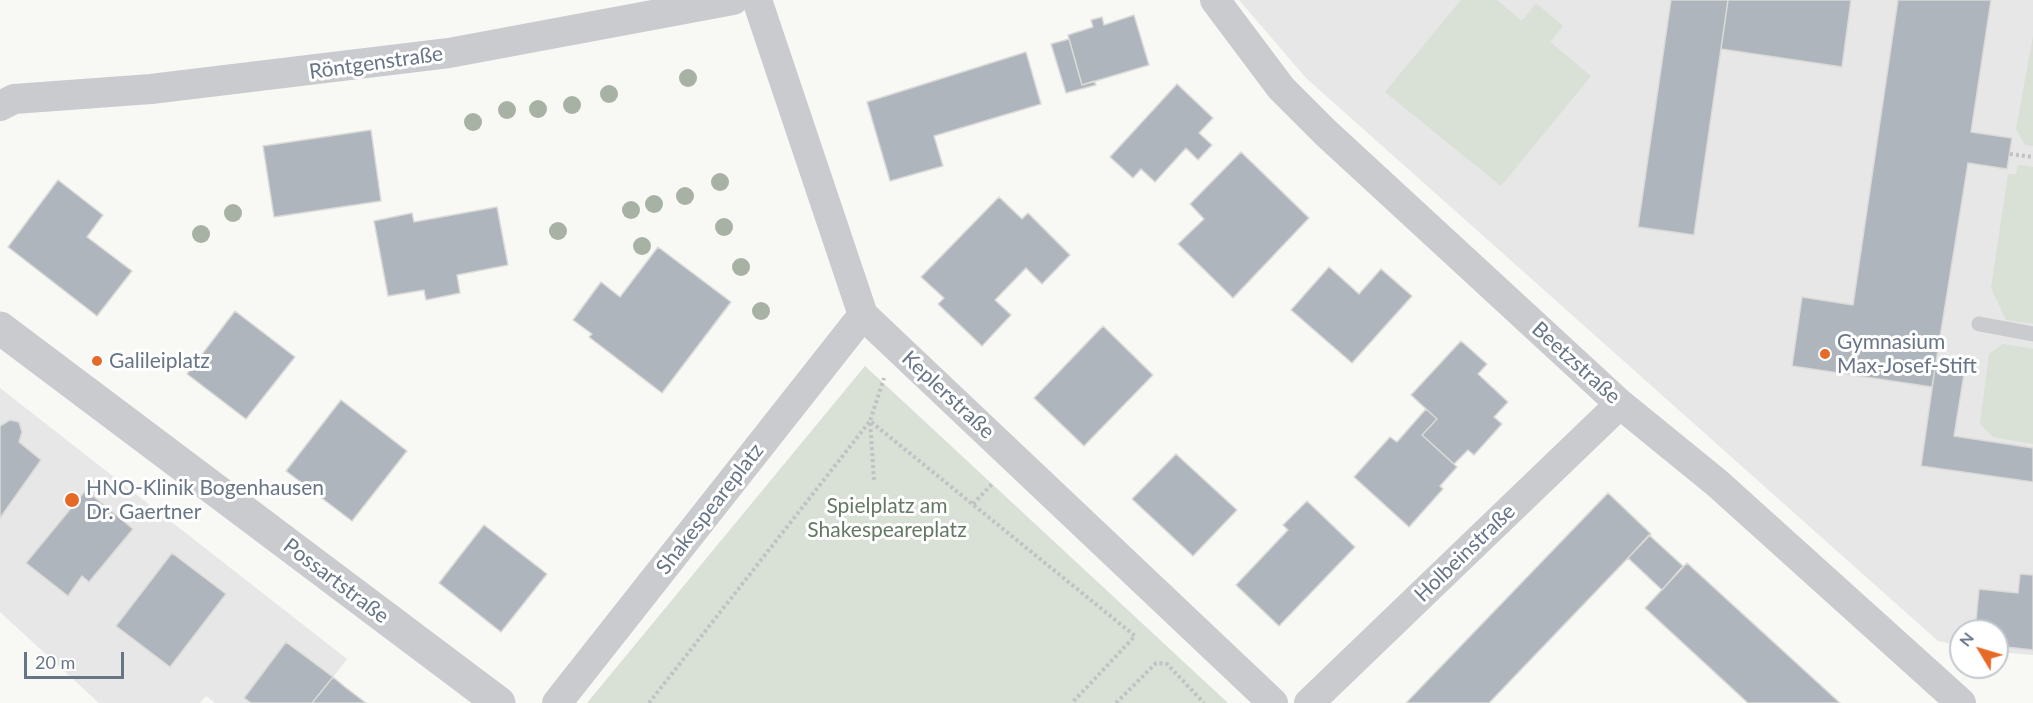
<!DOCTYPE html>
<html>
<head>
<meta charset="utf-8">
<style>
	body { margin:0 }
	#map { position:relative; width:2033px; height:703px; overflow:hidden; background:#f8f8f5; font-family:Lato,sans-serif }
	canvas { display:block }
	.north { position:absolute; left:1949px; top:619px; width:60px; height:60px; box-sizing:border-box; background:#fff; border:2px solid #c2c8cf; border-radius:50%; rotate:308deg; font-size:16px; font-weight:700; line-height:24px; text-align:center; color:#677587 }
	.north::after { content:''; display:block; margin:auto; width:21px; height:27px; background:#e66927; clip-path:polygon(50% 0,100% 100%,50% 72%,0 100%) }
	.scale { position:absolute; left:24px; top:652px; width:100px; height:27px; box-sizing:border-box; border:3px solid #677587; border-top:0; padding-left:8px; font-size:18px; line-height:21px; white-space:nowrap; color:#677587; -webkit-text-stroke:4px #fff; paint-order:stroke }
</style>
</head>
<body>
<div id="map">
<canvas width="2033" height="703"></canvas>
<div class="north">N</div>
<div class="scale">20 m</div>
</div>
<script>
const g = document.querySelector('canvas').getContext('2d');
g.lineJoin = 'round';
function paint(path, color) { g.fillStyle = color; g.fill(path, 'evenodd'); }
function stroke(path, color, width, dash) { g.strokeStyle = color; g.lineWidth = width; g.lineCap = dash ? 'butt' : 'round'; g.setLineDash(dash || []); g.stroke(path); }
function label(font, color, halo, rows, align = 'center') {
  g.font = font + ' Lato,sans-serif'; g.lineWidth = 6; g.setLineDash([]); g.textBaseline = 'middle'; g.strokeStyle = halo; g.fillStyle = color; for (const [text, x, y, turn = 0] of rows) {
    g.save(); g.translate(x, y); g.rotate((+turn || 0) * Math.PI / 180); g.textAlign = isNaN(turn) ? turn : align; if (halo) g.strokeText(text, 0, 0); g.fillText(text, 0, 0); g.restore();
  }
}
paint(new Path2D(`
	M1239,0H2033V655L1997,652V631H1961V646L1938,641L1306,78Z
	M0,388L347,659L313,703H215L206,696L200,703H99L0,612Z`), '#e6e7e6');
paint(new Path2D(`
	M1461,0H1497L1522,21L1536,3L1563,26L1550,42L1591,76L1501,186L1385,92Z
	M2033,36V146L2025,145L2016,129Z
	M2018,165L2033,167V324L2006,320L1991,288L2008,174H2016Z
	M2003,344L2033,349V444L1993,437L1980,424L1989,354Z
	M865,366L1228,703H587Z`), '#d9e0d6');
const building = new Path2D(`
	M1671,0H1728L1694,235L1638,227Z
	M1728,0H1851L1842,67L1721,49Z
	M1898,0H1991L1971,132L2012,138L2007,169L1968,163L1932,387L1792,366L1802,297L1853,305Z
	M1134,15L1149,65L1082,85L1068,35L1093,27L1091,20L1102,17L1104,25Z
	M1069,39L1082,85L1094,81L1096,85L1066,93L1051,44Z
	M1026,52L1041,104L934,136L943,166L890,181L867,102Z
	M1177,84L1213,118L1199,133L1212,145L1198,160L1186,148L1155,182L1141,169L1133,178L1110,157Z
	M371,130L381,201L274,217L263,146Z
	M1241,152L1309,218L1233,298L1178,244L1204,219L1190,204Z
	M58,180L103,215L87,237L132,271L97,316L8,247Z
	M999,197L1022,219L1028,213L1070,255L1042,284L1026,268L995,300L1011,315L982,346L938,304L944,298L921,277Z
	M497,207L508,265L457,275L460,293L426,300L424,290L388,296L374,221L412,213L414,222Z
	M658,247L731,302L662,393L589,337L592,334L573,320L601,282L620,297Z
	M1329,267L1359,294L1381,269L1412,296L1352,363L1291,310Z
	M235,311L295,357L246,419L187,374Z
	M1103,326L1153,375L1084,446L1034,398Z
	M1461,341L1487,364L1478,374L1508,402L1494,417L1502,424L1474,455L1468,450L1454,464L1422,435L1437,419L1411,395Z
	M1935,368L1964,374L1954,436L2033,448V482L1921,466Z
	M341,400L407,451L352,521L286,471Z
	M1426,409L1437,419L1422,435L1457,467L1440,486L1443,489L1409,527L1354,477L1390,437L1397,442Z
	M10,420L19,422L22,432L19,442L41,460L0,518V426Z
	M1176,454L1237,510L1193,556L1132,499Z
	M86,490L133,529L89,582L82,576L68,596L26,563Z
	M1608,493L1651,534L1489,703H1406Z
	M1307,501L1355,547L1279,626L1236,585L1288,530L1283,525Z
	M484,525L547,574L501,632L439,583Z
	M1649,535L1683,566L1662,590L1628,558Z
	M172,553L226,594L170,667L116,626Z
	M1687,563L1840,703H1748L1645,608Z
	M2020,574L2033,575V650L1997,646V631H1975L1979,589L2018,593Z
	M286,642L333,677L312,703H251L244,698Z
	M333,677L345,687L366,703H312Z`);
paint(building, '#afb5bc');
stroke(building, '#dadad8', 1.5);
stroke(new Path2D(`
	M2010,154L2033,157
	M874,480L870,421L884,378
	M973,504L993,483
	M649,703L870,421L1135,636L1072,703
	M1116,703L1156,663L1167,664L1204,703`), '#c0c2c4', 4, [3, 3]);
stroke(new Path2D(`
	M1979,324L2033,334`), '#c9cbcf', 15);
stroke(new Path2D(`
	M757,0L863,315L1273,703
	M1215,0L1281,88L1326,133L1620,404L1717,483L1961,703
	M0,106L14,99L151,89L449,53L733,0
	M557,703L863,315
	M1309,703L1620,404`), '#c9cbcf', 30);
stroke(new Path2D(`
	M0,328L499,703`), '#c9cbcf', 33);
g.fillStyle = '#a7b2a4';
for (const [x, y] of [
	[688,78],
	[609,94],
	[572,105],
	[538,109],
	[507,110],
	[473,122],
	[720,182],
	[685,196],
	[654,204],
	[631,210],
	[233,213],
	[724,227],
	[558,231],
	[201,234],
	[642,246],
	[741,267],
	[761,311]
]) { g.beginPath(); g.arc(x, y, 9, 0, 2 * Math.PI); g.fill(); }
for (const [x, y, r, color] of [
	[1825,354,6,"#e66927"],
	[97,361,6,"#e66927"],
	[72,500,8,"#e66927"]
]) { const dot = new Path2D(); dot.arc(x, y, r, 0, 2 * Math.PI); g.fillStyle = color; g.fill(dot); stroke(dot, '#fff', 2); }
label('21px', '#677587', '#fff', [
	["Röntgenstraße",376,63,-8],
	["Beetzstraße",1576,363,42],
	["Keplerstraße",948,395,43],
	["Shakespeareplatz",710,509,-52],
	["Holbeinstraße",1465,553,-44],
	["Possartstraße",336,581,37]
]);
label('21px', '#677587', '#fff', [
	["Gymnasium",1837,342],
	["Max-Josef-Stift",1837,366],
	["Galileiplatz",109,361],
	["HNO-Klinik Bogenhausen",86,488],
	["Dr. Gaertner",86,512]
], 'left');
label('21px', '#647962', '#fff', [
	["Spielplatz am",887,506],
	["Shakespeareplatz",887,530]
]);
</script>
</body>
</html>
